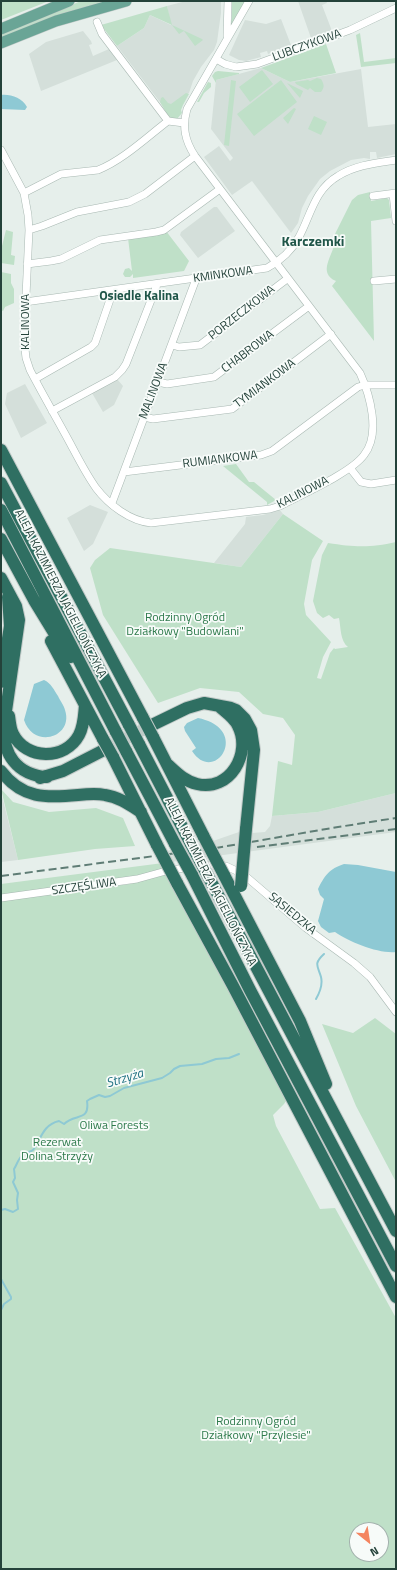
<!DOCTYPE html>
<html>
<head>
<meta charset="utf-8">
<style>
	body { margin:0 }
	#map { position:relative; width:397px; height:1570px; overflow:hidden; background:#e6efeb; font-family:"Titillium Web",sans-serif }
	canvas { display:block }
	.frame { position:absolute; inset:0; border:2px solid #24423a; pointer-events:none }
	.north { position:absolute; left:349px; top:1522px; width:40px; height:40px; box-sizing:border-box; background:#f7fbf9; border:1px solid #a3b1ad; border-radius:50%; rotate:150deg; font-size:11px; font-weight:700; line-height:16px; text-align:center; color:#24423a }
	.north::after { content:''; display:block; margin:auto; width:14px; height:18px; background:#f4845f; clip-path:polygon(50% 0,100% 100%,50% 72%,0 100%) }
</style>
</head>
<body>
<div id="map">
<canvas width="397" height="1570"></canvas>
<div class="frame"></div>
<div class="north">N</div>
</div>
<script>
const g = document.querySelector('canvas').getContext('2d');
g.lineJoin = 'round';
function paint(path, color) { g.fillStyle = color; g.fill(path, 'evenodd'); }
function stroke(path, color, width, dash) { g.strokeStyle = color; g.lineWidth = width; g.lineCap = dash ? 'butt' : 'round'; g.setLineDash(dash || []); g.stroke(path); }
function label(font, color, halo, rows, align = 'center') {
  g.font = font + ' "Titillium Web",sans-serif'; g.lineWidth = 3.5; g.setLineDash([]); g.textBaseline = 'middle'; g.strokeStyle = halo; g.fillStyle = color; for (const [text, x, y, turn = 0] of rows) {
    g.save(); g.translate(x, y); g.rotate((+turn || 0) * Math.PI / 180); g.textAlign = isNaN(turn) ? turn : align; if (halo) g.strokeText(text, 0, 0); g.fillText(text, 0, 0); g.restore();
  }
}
paint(new Path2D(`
	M186,1H221V13L217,42L214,50L201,67L193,81L189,93L166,110L117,46L144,28L150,15L171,25L167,6Z
	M298,1H326L327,3L322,5L332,31L311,38Z
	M281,19L291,45L268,54L267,51L260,53L261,57L246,61L239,60L229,55L245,20L266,24Z
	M83,31L91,41L92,44L89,45L93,56L109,49L117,60L41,91L29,54L46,42Z
	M261,68L290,82L361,69L368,127L396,124V154L377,158L376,152H370V159L364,158L351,160L330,171L320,179L308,196L302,208L298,223L291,233L252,181L232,195L204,157L219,146L230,161L233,158L211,129L216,80Z
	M214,207H217L235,231L198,258L180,235L181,232Z
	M117,379L123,386L114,405L103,412L92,393Z
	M25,384L47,423L21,438L5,404L7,393Z
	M90,505L108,512L93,544L84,551L67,518Z
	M280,510L283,514L241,567L214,563L245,524L246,517L263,515Z
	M1,792L18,860L1,862Z
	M396,793V832L163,863L157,853L213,841L239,832L252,833L265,832L270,826L272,816L318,812Z`), '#d4dfda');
paint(new Path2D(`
	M1,1H49L1,20Z
	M81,1H104L1,38V34Z
	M232,1H245L231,29L230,28L232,18Z
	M167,6L172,25L150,15L144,28L117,46L101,25Z
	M172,25L202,39L203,40L195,46L184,31L179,34Z
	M360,33L364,62L396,58V63L361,67L356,35Z
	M326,44L336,73L290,82L261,68Z
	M262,70L273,84L250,102L239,87Z
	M218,71L239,73V74L216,80V83L212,76L215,72Z
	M317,78L321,79C324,84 325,87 321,92H315L310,88L308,90L296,84L295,82L308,80L310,81Z
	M231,80L236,81L229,146L224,145Z
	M281,80L297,102L254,136L237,114Z
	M208,82L211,83V87L204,93L199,102H197Z
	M287,83L303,91L300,98Z
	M186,93L189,94L183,105L181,110L182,113L177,119L171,118L167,114L160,102L161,98L163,97L168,103L171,104Z
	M294,108L296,109L288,124L283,118Z
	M314,116L327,122L321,135L308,129Z
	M370,192L371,201L387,198L389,200L391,218L371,221L374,341L332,286L336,281C317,273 333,255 335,242L332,240L352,200L358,195Z
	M6,230L13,232L11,255L15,256L14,265L1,263V250Z
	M166,231L189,261L184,271L133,278V274L130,277H125L123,274L125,269L129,268L132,271L128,238Z
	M1,272L11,274V283L14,289V303L5,307L3,311L1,310Z
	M236,464L249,482H254L276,500L267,505V502L223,466Z
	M283,514L323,541L312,560L304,604L306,615L331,642L323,657L317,678L321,679L330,653L334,648L335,649L348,647C340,641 341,628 339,618L334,619L329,615L323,618L317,613L313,601L322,555L328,543C354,547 370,548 396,542V793L318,812L272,816L278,761L292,765L295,735L283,718L263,714L239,692L200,688L158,703L103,615L90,568L95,560L110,548L241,567Z
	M1,789L13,802L49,812L96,808L123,818L135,846L95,849L18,860Z
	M163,863L166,868L140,876L1,896V884Z
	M168,872L288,1098L284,1104L273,1115L276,1126L320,1209L335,1208L396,1318V1569H1V901L130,884ZM357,1530H381V1554H357Z
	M375,1018L396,1034V1182L356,1106L322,1024L353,1033Z`), '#bfe0c8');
paint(new Path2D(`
	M1,95C11,94 22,98 27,107L25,110L1,109Z
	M44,680C51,683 54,690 58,696C60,701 64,705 65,710C74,737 34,750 24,720L34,684Z
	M198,718C252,729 215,786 192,751L196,748L185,731L184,727L187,723Z
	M344,864L358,865L396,872V952C379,954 349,942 335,932L329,933L321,927L318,921L324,899L320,895L318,889C325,875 329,869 344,864Z`), '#8ec9d4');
stroke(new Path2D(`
	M316,999C320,992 323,985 321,977C318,966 313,964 324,954
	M1,1210L5,1209L13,1212L18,1209L17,1200L18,1193L13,1182L15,1178L14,1169C17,1165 18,1158 23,1155C26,1153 30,1152 33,1150C41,1140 42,1125 59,1121L64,1124C75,1113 90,1122 87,1101L90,1099L99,1095L105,1097L110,1096L124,1088L162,1078L170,1073L174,1069L180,1066L202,1064L216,1059L229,1058L239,1054
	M1,1279L11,1297V1299L4,1304L1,1310`), '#8ec9d4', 2);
stroke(new Path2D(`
	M104,750L152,725`), '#bfccc8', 12, [12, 6]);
const minor = new Path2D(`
	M97,22L102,34L168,121
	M227,36L228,1
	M216,59L225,64L236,67L257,64L350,30L396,8
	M1,150L24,193L28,215L29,230L24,340L26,358L30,370C43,395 57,419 70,443C78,458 86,474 96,488C109,505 130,521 151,523L270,509L280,506C300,495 351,473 364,455C381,434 370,395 360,373L195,156C185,141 182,127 187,109L249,1
	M24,193L61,174L98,170C123,160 147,137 168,121L184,123
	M393,194L396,221
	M373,196L396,193
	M29,230L42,226L77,212L129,202L145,194L195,156
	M27,264L51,261L61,259L100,240L156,232L164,230L220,189
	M374,281L396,279
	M25,302L267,268C280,261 292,250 299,237C311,215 314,190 338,176C355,165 376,163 396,160
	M172,345L179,347L200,345L287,279
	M35,379L91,347L95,343L113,291
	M158,382L167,384L214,377L309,306
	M52,411L115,377L122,370L126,364L157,285
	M144,417L153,419L232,409L331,334
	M350,468L361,482L371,484L396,480
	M124,472L261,455L272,451L358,387L365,385H396
	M112,503L196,279
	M200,866L214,865L226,866L243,874L306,928L354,963L370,977L396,1012
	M1,898L137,879L166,871L190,867`);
const primary = new Path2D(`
	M1,29L69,1
	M1,43L56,21L126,1`);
const motorway = new Path2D(`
	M1,450L143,718
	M1,483L129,725
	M1,510L116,732
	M1,539L34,600L64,649L71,657
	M1,578L16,606L19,620L4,725C2,754 17,775 47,777
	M51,641L103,739
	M1,682L10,626L8,597
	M9,716C10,722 10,728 13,734C26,760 65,761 79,735C84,726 84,715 85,705
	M152,725L187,708L204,703L231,708L236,710L245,719L251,730L254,750L246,829
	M153,737L204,837
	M139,744L191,844
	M126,751L175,844
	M113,757L157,845
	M167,764C176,772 184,781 197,784C230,792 252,753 238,726C235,719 227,713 221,708
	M1,771C22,799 46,798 78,795C87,794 96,793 105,795C119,797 130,805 141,812
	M40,778L63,771L104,750
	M192,875L250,990L396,1266
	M224,875L300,1021L326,1084
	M208,876L396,1231
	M177,883L233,986L396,1297`);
stroke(minor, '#a8b8b2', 8);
stroke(primary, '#c2cac8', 12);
stroke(motorway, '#c2cac8', 14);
stroke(minor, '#fff', 7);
stroke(primary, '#6aa596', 11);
stroke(motorway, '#2f6f62', 12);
stroke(new Path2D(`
	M257,847L396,829
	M1,876L216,848L338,827L396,818`), '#5f7d75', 2, [8, 4]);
const motorwayBridge = new Path2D(`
	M143,718L153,737
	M129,725L139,744
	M116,732L126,751
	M103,739L113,757
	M204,837L224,875
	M175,844L192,875
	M191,844L208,876
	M157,845L177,883
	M241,886L246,829`);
stroke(motorwayBridge, '#c2cac8', 14, []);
stroke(motorwayBridge, '#2f6f62', 12);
label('12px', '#24423a', '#f7fbf9', [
	["LUBCZYKOWA",307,46,-20],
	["KMINKOWA",223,275,-8],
	["PORZECZKOWA",242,313,-38],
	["KALINOWA",26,322,-90],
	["CHABROWA",248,352,-37],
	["TYMIANKOWA",265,384,-37],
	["MALINOWA",154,391,-69],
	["RUMIANKOWA",220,460,-7],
	["KALINOWA",303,493,-27],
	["ALEJA KAZIMIERZA JAGIELLOŃCZYKA",60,594,63],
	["ALEJA KAZIMIERZA JAGIELLOŃCZYKA",210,882,63],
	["SZCZĘŚLIWA",84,887,-8],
	["SĄSIEDZKA",292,914,40]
]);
label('12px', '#2d7a4b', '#f7fbf9', [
	["Rodzinny Ogród",185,618],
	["Działkowy \"Budowlani\"",185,632],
	["Oliwa Forests",114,1126],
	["Rezerwat",57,1143],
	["Dolina Strzyży",57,1157],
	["Rodzinny Ogród",256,1422],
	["Działkowy \"Przylesie\"",256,1436]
]);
label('bold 13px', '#1f5548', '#f7fbf9', [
	["Osiedle Kalina",139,297]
]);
label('italic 13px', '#1c6f80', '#f7fbf9', [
	["Strzyża",125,1079,-17]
]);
label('bold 14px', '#1f5548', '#f7fbf9', [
	["Karczemki",313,243]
]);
</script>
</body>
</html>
